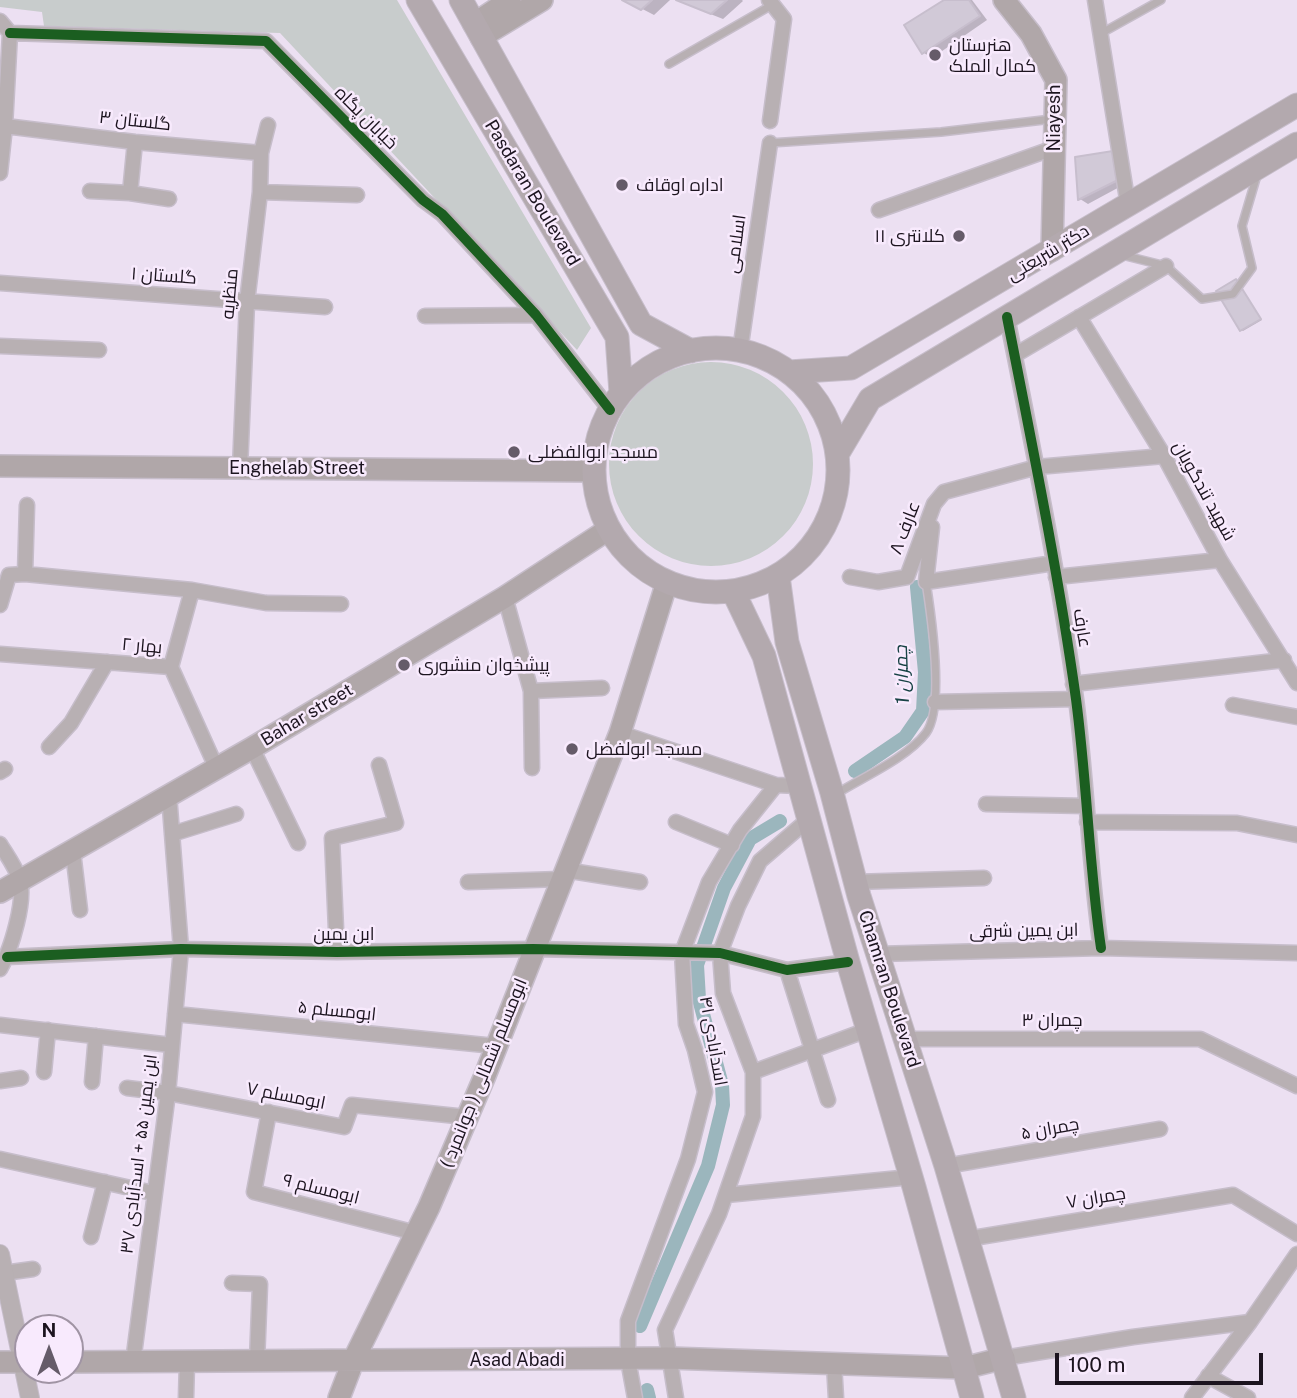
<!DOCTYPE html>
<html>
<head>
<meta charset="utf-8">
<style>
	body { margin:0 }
	#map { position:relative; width:1297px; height:1398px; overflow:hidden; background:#ece0f2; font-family:"Public Sans",sans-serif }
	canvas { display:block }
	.north { position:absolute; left:14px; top:1314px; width:70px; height:70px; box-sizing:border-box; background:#f8eafd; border:2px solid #a094a4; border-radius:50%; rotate:0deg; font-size:19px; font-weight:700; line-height:28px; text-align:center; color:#1c141f }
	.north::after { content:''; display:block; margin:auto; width:24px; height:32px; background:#655b69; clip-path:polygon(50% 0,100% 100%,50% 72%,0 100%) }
	.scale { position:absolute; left:1055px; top:1353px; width:208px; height:32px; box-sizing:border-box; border:4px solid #1c141f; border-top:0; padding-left:9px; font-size:21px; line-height:24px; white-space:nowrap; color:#1c141f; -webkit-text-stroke:5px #f8eafd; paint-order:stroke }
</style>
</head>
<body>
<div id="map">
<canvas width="1297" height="1398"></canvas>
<div class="north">N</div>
<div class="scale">100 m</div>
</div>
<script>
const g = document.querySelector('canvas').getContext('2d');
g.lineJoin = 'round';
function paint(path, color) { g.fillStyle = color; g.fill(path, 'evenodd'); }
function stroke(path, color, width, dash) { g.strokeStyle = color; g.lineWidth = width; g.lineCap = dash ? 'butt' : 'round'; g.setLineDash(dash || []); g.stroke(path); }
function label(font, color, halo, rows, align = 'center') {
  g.font = font + ' "Public Sans",Cairo,sans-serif'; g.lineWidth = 5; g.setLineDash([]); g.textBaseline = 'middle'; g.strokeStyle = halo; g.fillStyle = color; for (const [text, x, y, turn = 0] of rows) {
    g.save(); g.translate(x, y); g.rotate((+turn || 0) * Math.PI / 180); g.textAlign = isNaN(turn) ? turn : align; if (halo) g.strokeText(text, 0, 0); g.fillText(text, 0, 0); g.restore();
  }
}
paint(new Path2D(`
	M0,0H397L591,328L577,350L280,33L44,26L42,12L0,7Z
	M609 464a102 102 0 1 1 204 0a102 102 0 1 1-204 0Z`), '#c8cccc');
paint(new Path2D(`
	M625,0H670L654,15Z
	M675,0H742L743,1L723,19Z
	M948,0H972L987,20L932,58L924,53L907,26Z
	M1077,159L1125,184L1088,204L1080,199Z
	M1236,281L1262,320L1243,331L1241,330Z`), '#0003');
stroke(new Path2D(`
	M855,771L905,737L923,711L925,672L917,587
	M640,1326L708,1166L723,1105L722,1085L699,999L697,965L724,888L750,839L780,821
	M647,1390L649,1398`), '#9bb6bd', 14);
const building = new Path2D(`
	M622,0H652L641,10Z
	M676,0H727L711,14Z
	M944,0H969L980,16L922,54L904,25Z
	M1113,151L1118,180L1078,200L1075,157Z
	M1236,279L1261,319L1240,331L1216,291Z`);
paint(building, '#d1c9d7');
stroke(building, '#c7becd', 2);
const service = new Path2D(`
	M1100,34L1161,0
	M669,64L772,5
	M770,143L941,132L1052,119
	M1122,255L1166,266L1202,299L1233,294L1252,268L1242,226L1257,175
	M836,794C863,777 907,758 926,733C945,707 931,614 926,582`);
const minor = new Path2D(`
	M769,0L784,19L770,121
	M1095,0L1128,205
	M0,21L10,33L5,126L0,173
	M10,33L266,41L423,200L442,214L536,315L610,410
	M5,126L135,142L261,153
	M90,191L130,193L135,142
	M260,192L357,195
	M130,193L169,199
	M879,210L1054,148
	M0,283L325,307
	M425,316L536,315
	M1007,317C1032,444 1058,571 1076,699C1087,782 1089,866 1101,948
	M1079,317L1164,456L1220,560L1297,683
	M0,346L99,350
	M740,351L770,143
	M1015,355L1166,266
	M240,468L247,302L260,192L261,153L268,125
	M932,527L926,582L1054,563
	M25,574L27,505
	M850,577L878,582L907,577L934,504L944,492L1037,467L1164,456
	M1056,577L1220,560
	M505,597L531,691L532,768
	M0,605L9,575L25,574L192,590L266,603L341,604
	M0,654L171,667L216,767
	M171,667L192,590
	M1073,684L1284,660
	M531,691L602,688
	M935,702L1076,699
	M1233,705L1297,717
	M620,733L776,785L799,786
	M49,747L71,723L107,662
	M252,748L298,843
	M0,772L5,769
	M986,804L1086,806
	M676,822L732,845
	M1087,822L1237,823L1297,835
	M172,834L236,814
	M0,844C6,854 15,866 19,878C27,898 11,950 0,969
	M73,852L80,910
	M565,870L640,882
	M468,882L561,879
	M855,882L984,878
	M337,952L332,838L396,823L379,765
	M877,954L1101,948L1297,953
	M7,957L181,949L337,952L533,949L720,953L787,970L848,962
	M787,970L828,1100
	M175,1014L495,1046
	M0,1025L171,1045
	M905,1039H1200L1297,1086
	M44,1072L48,1030
	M753,1072L867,1030
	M0,1081L21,1078
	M92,1082L96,1036
	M127,1088L168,1093L344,1127L352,1105L466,1117
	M269,1112L254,1192L416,1233
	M0,1159L153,1193
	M946,1166L1160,1129
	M726,1195L911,1177
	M91,1237L105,1182
	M967,1239L1233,1195L1297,1234
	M4,1273L33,1269
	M232,1283L260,1284L257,1361
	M1004,1358L1133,1337L1250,1322
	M133,1362L168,1093L181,949L169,795
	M834,1364L836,1398
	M1208,1376L1248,1398
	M186,1398L187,1362
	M635,1398L628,1360V1321L688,1159L705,1092L695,1050L686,1024L682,953L709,882L740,830L776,785
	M676,1398L665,1330L719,1214L753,1116V1072L723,993L720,953L738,906L760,861L810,818
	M1192,1398L1250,1322L1297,1254`);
const tertiary = new Path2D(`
	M0,1254L30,1398`);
const secondary = new Path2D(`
	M1004,0L1031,34L1056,80L1052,250
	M474,24L510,0
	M481,37L542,0
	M0,466L594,471
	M0,892L252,748L505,597L609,529
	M0,1362H28
	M70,1362L669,1358L964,1368L1004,1358
	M339,1398L354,1359L429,1207L484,1078L620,733L667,582`);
const primary = new Path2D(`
	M418,0L617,337L621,393
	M461,0L641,324L691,351
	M594 470a122 122 0 1 1 244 0a122 122 0 1 1-244 0Z
	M789,372L851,368L1297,105
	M838,453L870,399L1297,144
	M778,576L787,642L832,793L859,896L946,1166L1014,1398
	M733,591L764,656L848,962L914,1187L972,1398`);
stroke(service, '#c6bdca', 10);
stroke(minor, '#c6bdca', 17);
stroke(tertiary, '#c6bdca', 20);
stroke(secondary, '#c6bdca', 24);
stroke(primary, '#c6bdca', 25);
stroke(service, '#b8b0b3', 7);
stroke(minor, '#b8b0b3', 14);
stroke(tertiary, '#b8b0b3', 18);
stroke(secondary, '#b0a7a9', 21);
stroke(primary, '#b3a9ae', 23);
stroke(new Path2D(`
	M10,33L266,41L423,200L442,214L536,315L610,410
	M1007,317C1032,444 1058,571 1076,699C1087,782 1089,866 1101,948
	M7,957L181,949L337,952L533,949L720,953L787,970L848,962`), '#1b5e20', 10);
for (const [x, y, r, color] of [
	[935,55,7,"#655b69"],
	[622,185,7,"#655b69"],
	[959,236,7,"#655b69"],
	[514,452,7,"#655b69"],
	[404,665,7,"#655b69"],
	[572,749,7,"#655b69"]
]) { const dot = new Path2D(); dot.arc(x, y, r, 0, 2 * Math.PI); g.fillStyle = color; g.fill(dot); stroke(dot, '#f8eafd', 2.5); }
label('18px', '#1c141f', '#f8eafd', [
	["هنرستان",949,45],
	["کمال الملک",949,66],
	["اداره اوقاف",636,185],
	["کلانتری ۱۱",945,236,"right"],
	["مسجد ابوالفضلی",528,452],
	["پیشخوان منشوری",418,665],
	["مسجد ابولفضل",586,749]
], 'left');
label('18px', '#1c141f', '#f8eafd', [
	["خیابان پگاه",366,118,45],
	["Niayesh",1054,118,-90],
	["گلستان ۳",135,121,6],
	["Pasdaran Boulevard",532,193,59],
	["اسلامی",736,244,-82],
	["دکتر شریعتی",1048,253,-31],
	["گلستان ۱",164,276,4],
	["منظریه",230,294,-85],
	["Enghelab Street",297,468],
	["شهید تندگویان",1204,491,61],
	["عارف ۸",905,528,-69],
	["عارف",1082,628,81],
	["بهار ۲",142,646,5],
	["Bahar street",307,715,-31],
	["ابن یمین شرقی",1024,931,-1],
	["ابن یمین",344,934],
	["Chamran Boulevard",889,989,72],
	["ابومسلم ۵",337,1011,6],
	["چمران ۳",1052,1020],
	["اسدآبادی ۴۱",713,1041,80],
	["ابومسلم شمالی ( جوانمرد )",484,1073,-68],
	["ابومسلم ۷",286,1096,11],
	["چمران ۵",1050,1129,-10],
	["ابن یمین ۵۵ + اسدآبادی ۳۷",139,1154,-83],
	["ابومسلم ۹",321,1189,14],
	["چمران ۷",1096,1198,-9],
	["Asad Abadi",517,1360]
]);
label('italic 19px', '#174244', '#f8eafd', [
	["چمران 1",902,675,-92]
]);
</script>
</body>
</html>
